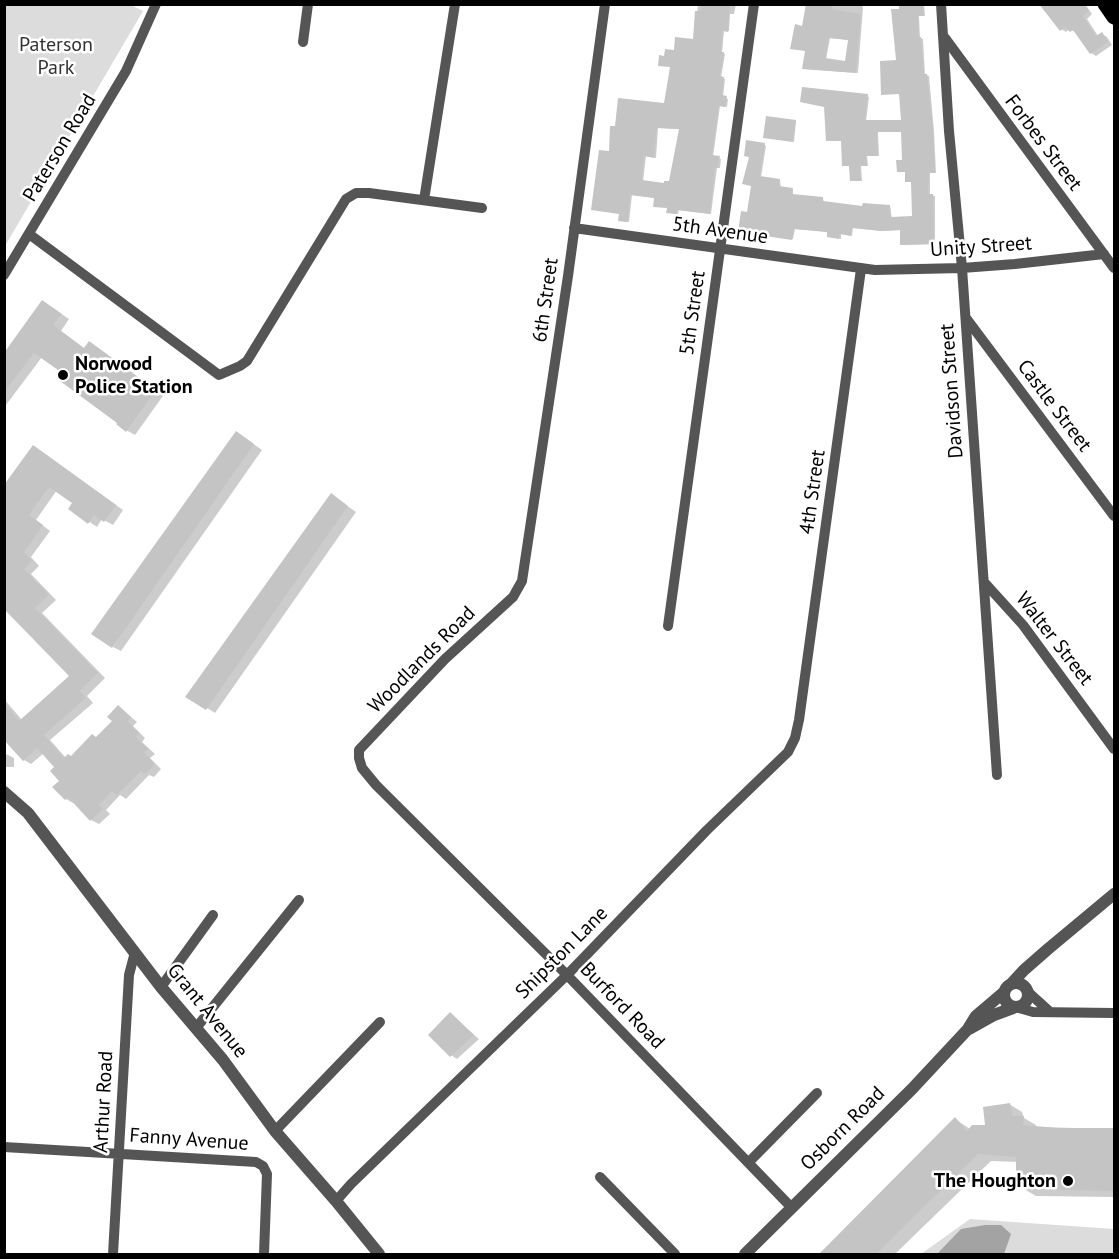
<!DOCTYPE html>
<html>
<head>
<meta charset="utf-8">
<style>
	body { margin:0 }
	#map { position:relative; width:1119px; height:1259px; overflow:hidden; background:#fff; font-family:"PT Sans",sans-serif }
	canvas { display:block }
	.frame { position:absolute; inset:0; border:6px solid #000; pointer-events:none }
</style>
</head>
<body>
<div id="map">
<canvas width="1119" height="1259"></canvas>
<div class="frame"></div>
</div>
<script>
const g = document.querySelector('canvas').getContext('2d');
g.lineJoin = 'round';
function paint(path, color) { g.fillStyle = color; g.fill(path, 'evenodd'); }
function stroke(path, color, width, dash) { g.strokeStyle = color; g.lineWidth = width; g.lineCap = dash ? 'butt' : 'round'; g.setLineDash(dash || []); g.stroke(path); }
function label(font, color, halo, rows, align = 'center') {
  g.font = font + ' "PT Sans",sans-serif'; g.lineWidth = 5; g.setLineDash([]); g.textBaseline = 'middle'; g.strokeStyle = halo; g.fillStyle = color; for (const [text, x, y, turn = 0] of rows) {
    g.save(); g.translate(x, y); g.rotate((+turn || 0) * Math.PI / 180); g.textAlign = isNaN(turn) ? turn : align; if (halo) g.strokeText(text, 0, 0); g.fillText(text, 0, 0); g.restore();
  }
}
paint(new Path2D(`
	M129,4L143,11L5,246V5Z
	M970,1219L1114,1229V1254H921Z`), '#dcdcdc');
paint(new Path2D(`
	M985,1225H1001L1011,1234L1004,1254H937L961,1229Z`), '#a3a3a3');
paint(new Path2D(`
	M698,4H736L734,14H730L729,31H724L722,53L725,54L721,78L725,79L723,97L728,99L727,107L720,106L713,157L721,159L720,168H717L711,214L679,210L678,214L669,213L668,208L655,198L632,195L629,222L621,221L611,153L617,127L666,105L672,66L666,57L694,41ZM658,128L680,129L670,183L665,185L643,182L646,156L656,158Z
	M808,4H860L863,7L858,73L805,69L806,51L804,27ZM830,38L849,40L846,63L826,60Z
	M900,4H924L925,16H919L920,38L923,39L925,75L929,76L934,131L936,173H930V195L935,196V244L903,245L901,230L883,231L853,228L852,236L841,234V239L830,237L829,232L795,229L793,239L742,232L748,213L753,186L750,157L745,156L765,145L766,146L761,177L780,180L781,188L793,190V195L823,199L824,202L864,208L890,207L892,219L913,218L912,182L907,172L898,171L904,161L903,132H878L879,156H867L868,166H861L862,181H851V166L843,165L842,141L827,140L867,96L869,97L866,122L902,121L901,94H883L897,61Z
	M1041,4H1085L1092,14L1087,19L1098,36L1102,34L1107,37L1112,45L1096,56L1091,53L1078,33L1069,29L1066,32L1061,29Z
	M796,121L794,142L766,137Z
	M51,307L69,319L61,331L85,349L146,383L156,386L165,393L135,435L126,430L67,375L42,357L6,405L4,404V356Z
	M245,438L262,450L121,651L113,647Z
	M41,451L123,510L113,525L102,519L97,527L70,509L74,503L57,490L36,520L50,531L31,557L39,566L31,574L56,600L42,613L105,678L87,696L93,703L50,740L66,758L72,757L97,738L114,721L119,707L137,722L133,726L145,738L142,742L155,754L150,758L161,769L154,777L149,775L126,799L120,795L106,810L110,814L99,824L91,820L75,802L73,803L66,799L56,767L44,753L31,764L24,760L4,735V699L22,720L71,676L4,607Z
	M339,500L356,512L215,713L188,696Z
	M4,753L14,758V767H4Z
	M450,1014L479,1039L457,1059L451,1055Z
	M1009,1104L1022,1112L1024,1118L1036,1125V1127L1114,1129V1197L1036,1196L1024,1189V1176L1018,1172V1162L991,1161L895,1254H821L955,1119L970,1129L987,1127Z`), '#0003');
paint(new Path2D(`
	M702,4H730L728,32L723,31L721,52H724L720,76L724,77L722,95L727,96L725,107L719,106L712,155L720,156L718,168H715L710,214L677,210V214L666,213L667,208L653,207L654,198L630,195L628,222L618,221L619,214L591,210L599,150L609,151L610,126H615L618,98L664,103L670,67L658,66L659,55L664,56L665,49L674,50L675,37L693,39L695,11H700ZM657,128L679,129L669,181H664V183L642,180L644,156L654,158Z
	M806,4H832V9L861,14L856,73L802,69L805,51L790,49L795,24L802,26ZM829,38L848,40L845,61L825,58Z
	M899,4H923L924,16H918L919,37H921L924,74H927L933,129L935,173H929L928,194H933L934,244L900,245V230L881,231L852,228L851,236L840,234L839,239L827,237V232L794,229L792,240L738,232L741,211L747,212L751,186L742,184L749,157L744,156L746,140L765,143L760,176L780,179L779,186L793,188L792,194L823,197V201L862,206L863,203L890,205L891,217L912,216L911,182H905V172H897L896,160H902L901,132H877L878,156H866L867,166H860L861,181H850L849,166H842L841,141H826L824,107L800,102L802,87L868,94L865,120H901L899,94L881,95L880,61L896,60L891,9H899Z
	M1039,4H1083L1089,11L1083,16L1096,36L1102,32L1108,42L1090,54L1073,30L1070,32L1065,27L1060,31Z
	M766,116L796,120L793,142L763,138Z
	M42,300L62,314L53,325L84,348L89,341L145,382L147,379L158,387L126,432L116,424L117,423L60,381L65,375L34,353L4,392V353Z
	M236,431L254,444L112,648L91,634Z
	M33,445L116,505L104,522L94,515L88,524L68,509L72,503L49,487L29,515L43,525L24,552L32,561L24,569L49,595L35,608L98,673L80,691L86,698L44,735L64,758L68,754L71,756L92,734L96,737L112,721L107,717L118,705L131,717L127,721L139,733L135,737L148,749L144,753L155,764L145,774L141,771L117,795L112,791L99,805L103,809L90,821L68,797L65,800L52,787L59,781L50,771L54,767L37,748L23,761L4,740V703L19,721L69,676L4,609V485Z
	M331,493L348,506L206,710L185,697Z
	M450,1012L474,1035L450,1057L428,1035Z
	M1010,1103L1013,1116H1024L1023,1125L1058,1128H1114V1191L1022,1189V1173H1016V1157L978,1154L876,1254H819L955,1117L967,1131L972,1125H985L983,1107Z`), '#c4c4c4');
stroke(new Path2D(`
	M605,4L568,276L522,581L513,597L445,659L359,750V758L362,768L376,785L567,975L791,1207
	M941,4L949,131L962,268L997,775
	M945,38L1114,268
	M303,42L308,4
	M424,200L455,4
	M574,228L875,270L962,268L1015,264L1104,254
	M29,234L219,375L240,366L247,361L346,199L356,193H369L482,208
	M4,275L126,71L156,4
	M966,318L1114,516
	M984,582L1023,625L1114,749
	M668,626L754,4
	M161,987L213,915
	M1028,992L1049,1011
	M1019,1008L1033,1012L1114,1013
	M196,1028L299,900
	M275,1131L380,1022
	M4,1147L256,1162L263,1166L267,1174L264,1254
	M749,1162L817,1093
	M600,1177L675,1254
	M336,1201L351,1184L567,975L707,830L788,752L795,738L799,720L861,269
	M113,1254L129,975L135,952`), '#555', 10);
stroke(new Path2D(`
	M4,792L28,813L161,987L223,1060L275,1131L336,1201L379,1254
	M1004 995a12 12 0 1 1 24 0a12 12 0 1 1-24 0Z
	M1012,983L1024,970L1048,949L1114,894
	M969,1029L994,1015L1013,1008
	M745,1254L912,1089L968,1029L976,1016L1003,993`), '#555', 12);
stroke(new Path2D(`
	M1105,4L1114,17`), '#000', 15);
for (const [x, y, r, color] of [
	[63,375,6,"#000"],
	[1068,1181,6,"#000"]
]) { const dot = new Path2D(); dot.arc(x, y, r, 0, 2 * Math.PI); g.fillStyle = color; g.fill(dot); stroke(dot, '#fff', 2); }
label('20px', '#333', '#fff', [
	["Paterson",56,45],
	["Park",56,68]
]);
label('20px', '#000', '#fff', [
	["Forbes Street",1043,143,53],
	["Paterson Road",60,148,-59],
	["5th Avenue",720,231,8],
	["Unity Street",981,247,-4],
	["6th Street",546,300,-82],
	["5th Street",693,313,-82],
	["Davidson Street",952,391,-94],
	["Castle Street",1054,406,53],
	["4th Street",813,492,-82],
	["Walter Street",1054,639,52],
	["Woodlands Road",422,660,-45],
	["Shipston Lane",562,953,-45],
	["Burford Road",622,1006,46],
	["Grant Avenue",207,1011,51],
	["Arthur Road",104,1102,-87],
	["Osborn Road",843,1129,-45],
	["Fanny Avenue",189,1140,4]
]);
label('bold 20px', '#000', '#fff', [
	["Norwood",75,364],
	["Police Station",75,387],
	["The Houghton",1056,1181,"right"]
], 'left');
</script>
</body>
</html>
